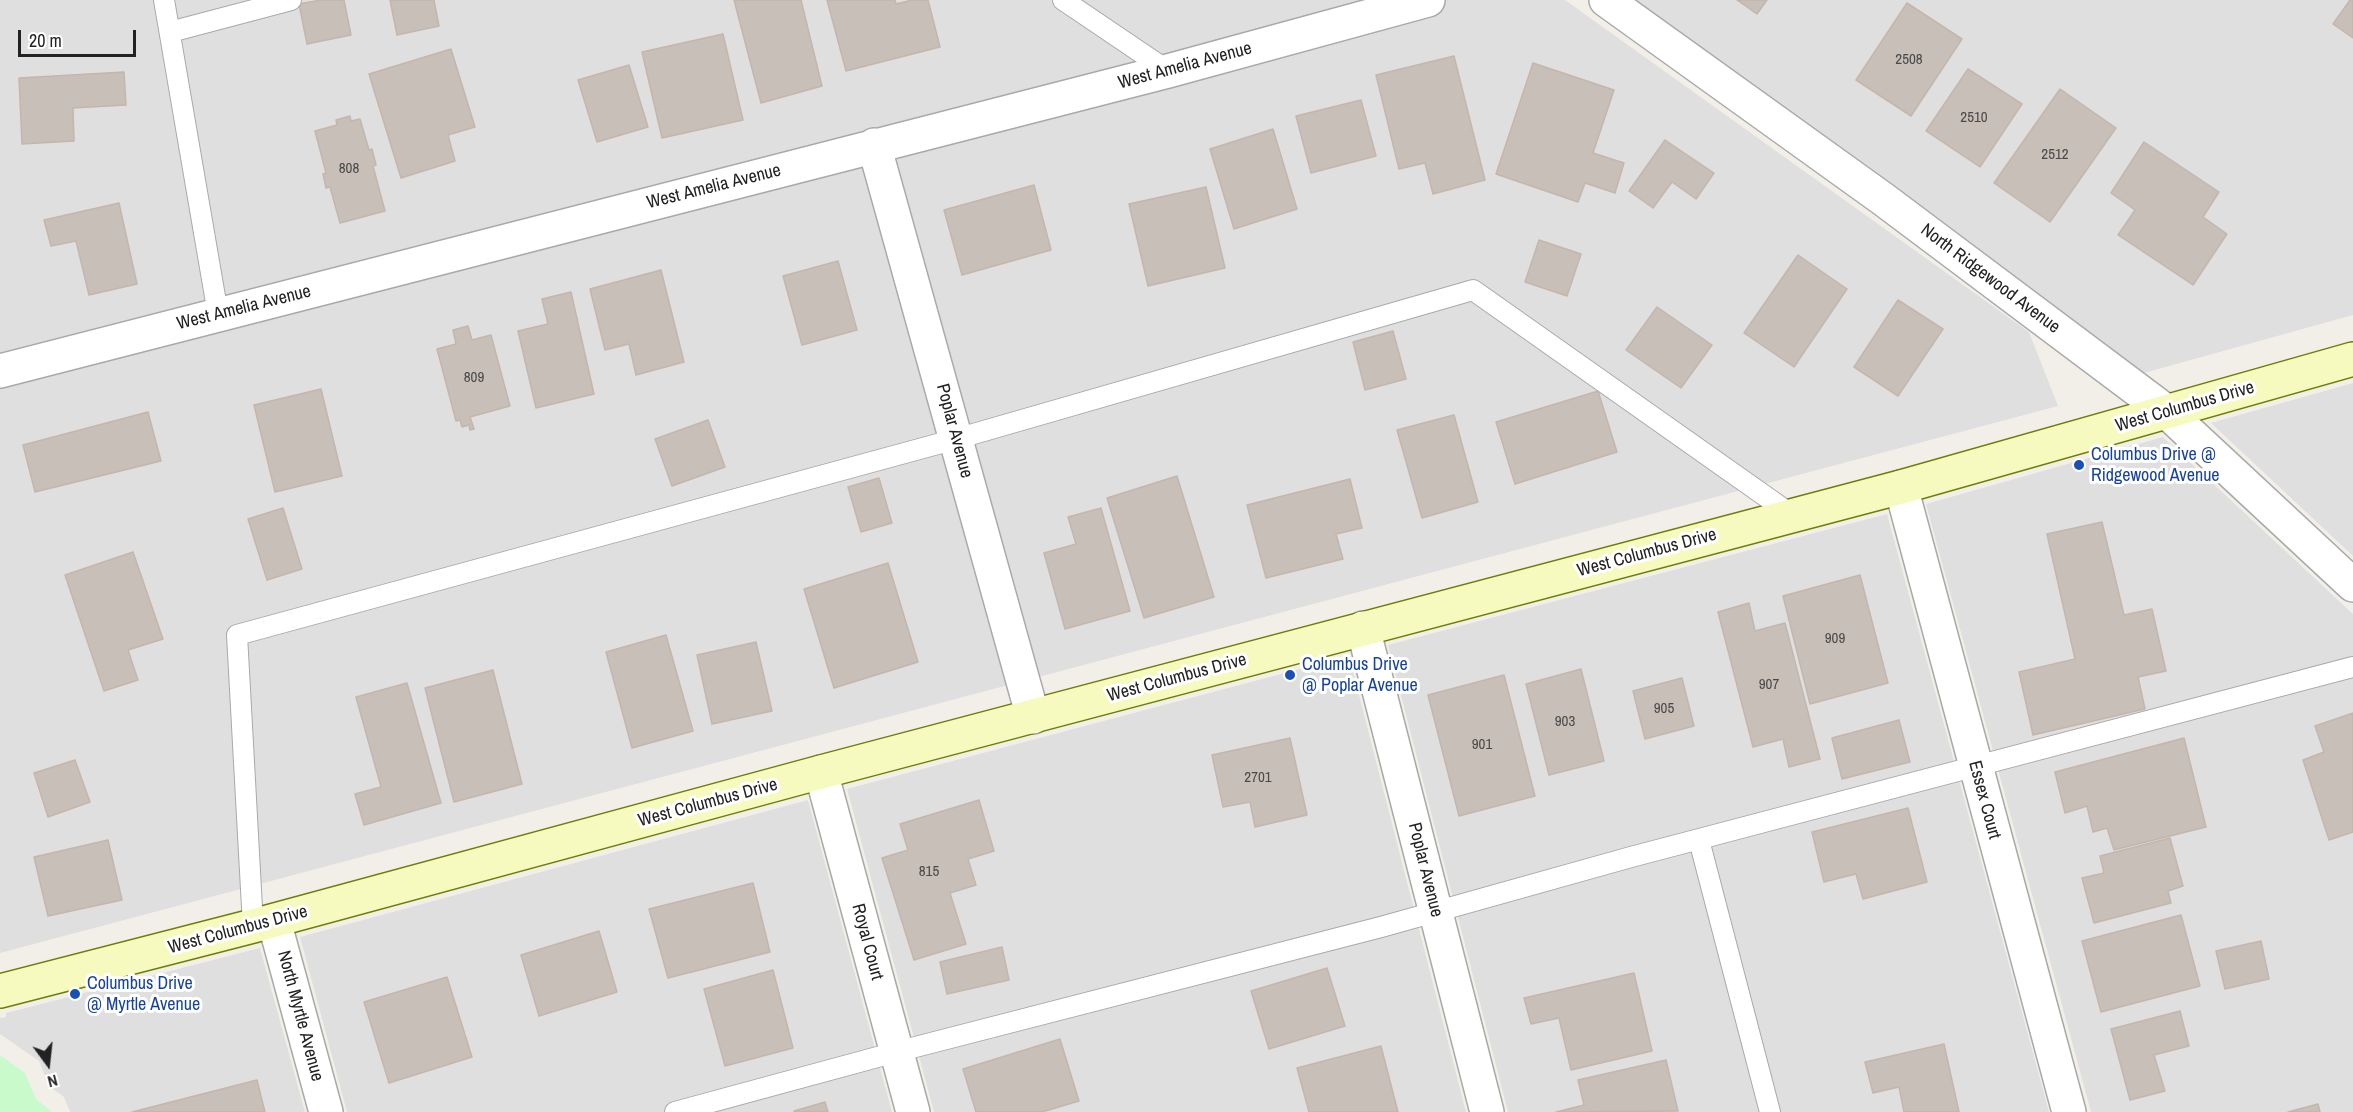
<!DOCTYPE html>
<html>
<head>
<meta charset="utf-8">
<style>
	body { margin:0 }
	#map { position:relative; width:2353px; height:1112px; overflow:hidden; background:#f2efe9; font-family:"Archivo Narrow",sans-serif }
	canvas { display:block }
	.north { position:absolute; left:18px; top:1034px; width:60px; height:60px; -webkit-text-stroke:4px #fff; paint-order:stroke; rotate:165deg; font-size:16px; font-weight:700; line-height:24px; text-align:center; color:#222 }
	.north::after { content:''; display:block; margin:auto; width:21px; height:27px; background:#222; clip-path:polygon(50% 0,100% 100%,50% 72%,0 100%) }
	.scale { position:absolute; left:18px; top:30px; width:118px; height:27px; box-sizing:border-box; border:3px solid #222; border-top:0; padding-left:8px; font-size:18px; line-height:21px; white-space:nowrap; color:#222; -webkit-text-stroke:4px #fff; paint-order:stroke }
</style>
</head>
<body>
<div id="map">
<canvas width="2353" height="1112"></canvas>
<div class="north">N</div>
<div class="scale">20 m</div>
</div>
<script>
const g = document.querySelector('canvas').getContext('2d');
g.lineJoin = 'round';
function paint(path, color) { g.fillStyle = color; g.fill(path, 'evenodd'); }
function stroke(path, color, width, dash) { g.strokeStyle = color; g.lineWidth = width; g.lineCap = dash ? 'butt' : 'round'; g.setLineDash(dash || []); g.stroke(path); }
function label(font, color, halo, rows, align = 'center') {
  g.font = font + ' "Archivo Narrow",sans-serif'; g.lineWidth = 6; g.setLineDash([]); g.textBaseline = 'middle'; g.strokeStyle = halo; g.fillStyle = color; for (const [text, x, y, turn = 0] of rows) {
    g.save(); g.translate(x, y); g.rotate((+turn || 0) * Math.PI / 180); g.textAlign = isNaN(turn) ? turn : align; if (halo) g.strokeText(text, 0, 0); g.fillText(text, 0, 0); g.restore();
  }
}
paint(new Path2D(`
	M0,0H1565L2029,332L2058,406L0,953Z
	M1624,0H2353V315L2144,373Z
	M2353,383V556L2211,423Z
	M2163,437L2353,614V1112H2091L1926,504Z
	M1887,514L2049,1112H1508L1388,645Z
	M1349,656L1466,1112H934L847,789Z
	M808,800L892,1112H347L300,937Z
	M260,948L305,1112H70L64,1097L49,1086L39,1061L0,1034V1018L6,1017V1013Z`), '#e0dfdf');
paint(new Path2D(`
	M0,1055L25,1073L36,1099L52,1112H0Z`), '#c8facc');
const building = new Path2D(`
	M321,0H344L351,35L307,44L299,4Z
	M390,0H434L439,26L397,35Z
	M734,0H801L822,86L761,103Z
	M827,0H895L896,4L912,0H928L940,47L846,71Z
	M1737,0H1767L1757,14Z
	M2350,0H2353V38L2333,24Z
	M1907,3L1962,39L1911,116L1856,80Z
	M723,34L743,120L662,138L642,52Z
	M451,49L475,127L448,135L455,161L401,178L369,74Z
	M1454,56L1485,180L1433,194L1425,163L1399,169L1376,75Z
	M1533,63L1614,90L1593,153L1624,163L1615,193L1585,183L1578,202L1496,174Z
	M629,65L648,127L597,142L578,80Z
	M1968,69L2022,104L1980,167L1926,131Z
	M124,72L126,105L73,108L74,141L22,144L19,78Z
	M2060,89L2116,128L2050,222L1994,183Z
	M1361,100L1376,156L1311,173L1296,116Z
	M350,116L351,121L360,119L369,150L372,149L376,165L373,166L385,211L340,223L330,187L326,188L323,174L326,173L315,131L337,125L336,120Z
	M1273,129L1297,209L1234,229L1210,149Z
	M1665,140L1714,173L1696,199L1672,182L1653,208L1629,191Z
	M2144,142L2219,192L2203,217L2227,234L2193,285L2118,235L2135,210L2111,193Z
	M1034,185L1051,250L962,275L944,210Z
	M1206,187L1225,268L1148,286L1129,204Z
	M119,203L137,284L89,295L76,241L51,246L44,220Z
	M1539,240L1581,254L1567,296L1525,282Z
	M1798,255L1847,289L1794,367L1744,333Z
	M838,261L857,330L802,345L783,276Z
	M661,270L684,362L636,375L629,344L605,350L590,289Z
	M571,292L594,394L536,408L518,331L548,324L542,299Z
	M1898,300L1943,329L1898,396L1854,367Z
	M1657,307L1712,345L1681,388L1626,350Z
	M468,326L472,340L491,335L510,406L470,417L474,429L470,430L469,425L462,427L460,420L456,421L437,349L456,344L453,330Z
	M1393,331L1406,379L1365,390L1353,342Z
	M321,389L342,476L275,492L254,405Z
	M1598,391L1617,452L1515,484L1496,422Z
	M148,412L161,461L35,492L23,445Z
	M1454,415L1478,502L1422,518L1397,430Z
	M708,420L725,467L672,486L655,439Z
	M1177,476L1214,597L1144,618L1107,498Z
	M879,478L892,523L861,532L848,487Z
	M1350,479L1362,528L1336,534L1343,559L1266,578L1247,505Z
	M283,508L302,569L267,580L248,519Z
	M1101,508L1130,611L1065,629L1044,553L1076,544L1068,517Z
	M2102,522L2124,615L2152,609L2166,671L2138,677L2145,709L2033,735L2019,672L2075,659L2047,534Z
	M133,552L163,639L128,650L138,680L104,691L65,575Z
	M888,563L918,662L834,688L804,589Z
	M1860,575L1888,683L1810,704L1783,596Z
	M1749,603L1755,631L1785,623L1820,759L1789,767L1783,739L1753,747L1718,612Z
	M666,635L693,731L632,748L606,652Z
	M756,642L772,711L712,724L697,655Z
	M1581,669L1604,761L1549,775L1526,684Z
	M493,670L522,784L454,802L425,688Z
	M1504,675L1535,796L1459,816L1428,695Z
	M1682,678L1694,726L1645,739L1633,691Z
	M407,683L441,803L364,825L355,794L381,787L356,697Z
	M2353,713V832L2329,840L2303,760L2324,752L2315,726Z
	M1899,720L1910,762L1842,779L1832,738Z
	M1290,738L1307,815L1255,827L1250,802L1223,807L1212,755Z
	M2184,738L2206,827L2114,850L2107,828L2093,832L2087,806L2065,813L2055,772Z
	M75,760L90,802L48,817L34,773Z
	M979,800L994,851L968,859L976,885L950,893L966,944L914,960L882,858L908,850L900,824Z
	M1908,808L1927,882L1863,899L1856,874L1824,882L1812,832Z
	M2170,838L2183,886L2168,891L2171,903L2094,923L2082,878L2104,873L2100,856Z
	M108,840L122,900L48,916L34,857Z
	M753,883L770,952L668,978L649,909Z
	M2181,915L2200,986L2101,1012L2082,941Z
	M599,931L617,992L539,1016L521,955Z
	M2261,941L2269,979L2225,989L2216,951Z
	M1002,947L1009,980L947,994L940,962Z
	M1327,968L1345,1026L1269,1049L1251,991Z
	M773,970L793,1048L725,1066L704,989Z
	M1634,973L1652,1051L1571,1070L1559,1018L1531,1024L1524,998Z
	M447,977L472,1057L389,1083L364,1002Z
	M2180,1011L2189,1046L2154,1055L2165,1091L2130,1100L2111,1029Z
	M1060,1039L1079,1101L1042,1112H976L963,1069Z
	M1944,1044L1959,1112H1904L1899,1087L1873,1093L1865,1062Z
	M1381,1046L1398,1112H1309L1297,1068Z
	M1666,1060L1678,1111L1556,1112L1584,1105L1578,1080Z
	M257,1080L265,1112H132Z
	M825,1102L828,1112H794V1111Z
	M2318,1104L2320,1112H2288Z`);
paint(building, '#c7bfb8');
stroke(building, '#c4b6ab', 1.5);
const service = new Path2D(`
	M164,0L218,314
	M1063,0L1168,71
	M170,32L291,0
	M1699,840L1770,1112
	M253,926L237,635L956,439L1473,290L1792,515
	M675,1112L896,1052L1381,927L1631,857L2353,667`);
const minor = new Path2D(`
	M1606,0L1883,199L2167,412L2353,585
	M874,145L1033,717
	M0,371L1168,71L1428,0
	M1901,487L2069,1112
	M1363,628L1487,1112
	M821,772L913,1112
	M274,921L326,1112`);
const secondary = new Path2D(`
	M0,991L253,926L821,772L1901,487L2353,359`);
stroke(service, '#a9a9a9', 22);
stroke(minor, '#a9a9a9', 36);
stroke(secondary, '#707d05', 36);
stroke(service, '#fff', 20);
stroke(minor, '#fff', 33);
stroke(secondary, '#f7fabf', 33);
for (const [x, y, r, color] of [
	[2079,465,6,"#1a4fb4"],
	[1290,675,6,"#1a4fb4"],
	[75,994,6,"#1a4fb4"]
]) { const dot = new Path2D(); dot.arc(x, y, r, 0, 2 * Math.PI); g.fillStyle = color; g.fill(dot); stroke(dot, '#fff', 2); }
label('15px', '#4b4948', null, [
	["2508",1909,60],
	["2510",1974,118],
	["2512",2055,155],
	["808",349,169],
	["809",474,378],
	["909",1835,639],
	["907",1769,685],
	["905",1664,709],
	["903",1565,722],
	["901",1482,745],
	["2701",1258,778],
	["815",929,872]
]);
label('18px', '#222', '#fff', [
	["West Amelia Avenue",1185,66,-15],
	["West Amelia Avenue",714,187,-14],
	["North Ridgewood Avenue",1990,279,37],
	["West Amelia Avenue",244,308,-14],
	["West Columbus Drive",2185,407,-16],
	["Poplar Avenue",954,431,75],
	["West Columbus Drive",1647,553,-15],
	["West Columbus Drive",1177,678,-15],
	["Essex Court",1984,800,75],
	["West Columbus Drive",708,803,-15],
	["Poplar Avenue",1425,870,76],
	["West Columbus Drive",238,930,-15],
	["Royal Court",867,942,75],
	["North Myrtle Avenue",300,1016,75]
]);
label('18px', '#164399', '#fff', [
	["Columbus Drive @",2091,455],
	["Ridgewood Avenue",2091,476],
	["Columbus Drive",1302,665],
	["@ Poplar Avenue",1302,686],
	["Columbus Drive",87,984],
	["@ Myrtle Avenue",87,1005]
], 'left');
</script>
</body>
</html>
